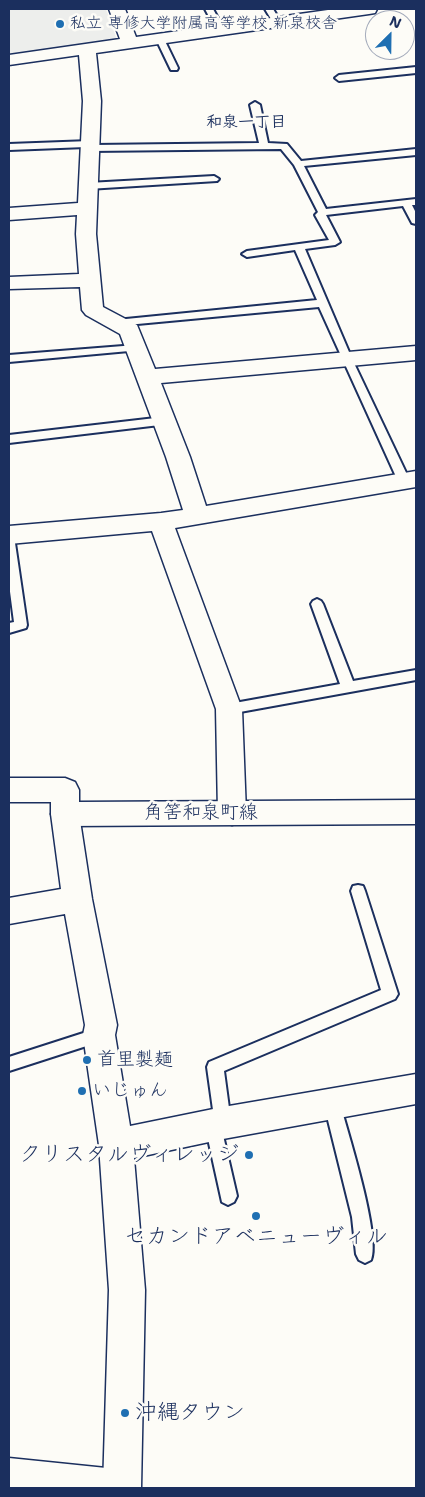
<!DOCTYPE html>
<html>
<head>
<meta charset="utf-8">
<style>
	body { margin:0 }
	#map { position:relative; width:425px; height:1497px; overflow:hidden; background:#fdfcf7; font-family:"Shantell Sans",sans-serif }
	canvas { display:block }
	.frame { position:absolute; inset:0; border:10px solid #1b2f5e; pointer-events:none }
	.north { position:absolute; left:365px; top:10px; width:50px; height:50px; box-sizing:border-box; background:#fdfcf7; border:1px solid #a3aaba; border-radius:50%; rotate:23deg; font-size:14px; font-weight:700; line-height:20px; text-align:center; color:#1b2f5e }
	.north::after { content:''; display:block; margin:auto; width:18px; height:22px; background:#1f6fb2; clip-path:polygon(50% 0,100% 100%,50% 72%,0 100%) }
</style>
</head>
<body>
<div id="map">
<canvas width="425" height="1497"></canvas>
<div class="frame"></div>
<div class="north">N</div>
</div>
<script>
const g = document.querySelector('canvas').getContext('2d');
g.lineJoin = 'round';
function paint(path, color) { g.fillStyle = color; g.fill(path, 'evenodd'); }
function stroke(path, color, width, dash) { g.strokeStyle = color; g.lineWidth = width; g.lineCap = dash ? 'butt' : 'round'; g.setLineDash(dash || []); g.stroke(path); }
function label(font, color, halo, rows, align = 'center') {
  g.font = font + ' "Shantell Sans","Klee One",sans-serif'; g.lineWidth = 5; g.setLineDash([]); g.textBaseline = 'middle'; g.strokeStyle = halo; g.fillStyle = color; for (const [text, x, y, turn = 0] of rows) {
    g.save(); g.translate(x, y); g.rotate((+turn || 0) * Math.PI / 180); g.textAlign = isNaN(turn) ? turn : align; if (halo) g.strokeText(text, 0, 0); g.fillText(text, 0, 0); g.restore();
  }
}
paint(new Path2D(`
	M9,9H106L117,40L114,42L9,56Z`), '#edeeec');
const service = new Path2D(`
	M205,9H213L225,31L224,33H218Z
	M265,9H273L281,22L280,24H274Z
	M160,36L164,39L178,68L177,70H171L170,68L156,39Z
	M416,67V73L339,81L335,78L339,75Z
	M255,102L260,105L268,143L287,144L301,161L416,149V155L304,166L326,209L416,199V205H412L416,213V224L412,223L403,206L326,215L340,242L335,245L305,249L352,359L410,481L408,484H400L398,481L319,307L116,326L111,323L116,320L317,300L295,250L247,257L242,254L247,251L329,240L315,215L318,212L294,165L281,149L90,151L87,150L86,147L9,150V144L90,141L93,142L94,145L259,143L250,105Z
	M214,176L219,179L217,181L88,189L83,186L88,183Z
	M136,345L141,348L140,350L9,362V355Z
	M164,417L170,421L168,424L9,443V435Z
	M9,539L15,543L27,625L26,628L9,633V623L14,622L9,584Z
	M317,599L321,601L323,604L353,681L416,670V680L229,714L224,713L222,709L224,705L229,704L340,684L311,604L313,601Z
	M358,885L363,886L365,891L398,994L395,999L224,1071L231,1123L229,1129L222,1131L237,1196L234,1202L228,1205L222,1202L205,1125L207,1119L214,1117L207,1067L209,1062L381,990L351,891L353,886Z
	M99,1028L105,1030L107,1035L105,1040L9,1071V1057Z
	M332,1096L338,1098L340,1104C348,1133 381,1237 371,1260L365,1263L359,1260L356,1254L352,1217L324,1104L326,1098Z`);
const minor = new Path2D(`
	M109,9H125L136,37L335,9H377L375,13L369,14L96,53L101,101L96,234L103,307L137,325L155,369L416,346V360L161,383L190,457L206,506L416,471V487L175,528L242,709L246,813L242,821L232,825L222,821L218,813L216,709L152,531L9,544V526L161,513L183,510L166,457L120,334L86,315L82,310L80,287L9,289V277L79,274L76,234L77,215L9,220V208L78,203L83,101L79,55L9,65V55L120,39Z
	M65,802L75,806L79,814L92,899L117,1025L115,1035L130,1126L223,1107L416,1074V1104L223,1139L134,1158L145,1290L141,1488H103L109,1290L99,1145L83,1035L85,1025L65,914L9,924V898L61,889L51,814L55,806Z`);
const secondary = new Path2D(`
	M9,778H65L75,782L79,790V802L416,800V824L65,826L55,822L51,814V802H9Z`);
const trunk = new Path2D(`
	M9,1458L116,1469L130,1474L135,1488H9Z`);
stroke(service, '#1b2f5e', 4);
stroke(minor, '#1b2f5e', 3);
stroke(secondary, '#1b2f5e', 3);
stroke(trunk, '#1b2f5e', 3);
paint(service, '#fdfcf7');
paint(minor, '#fdfcf7');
paint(secondary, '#fdfcf7');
paint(trunk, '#fdfcf7');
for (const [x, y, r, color] of [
	[60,24,5,"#1f6fb2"],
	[87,1060,5,"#1f6fb2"],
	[82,1091,5,"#1f6fb2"],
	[249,1155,5,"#1f6fb2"],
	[256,1216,5,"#1f6fb2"],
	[125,1413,5,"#1f6fb2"]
]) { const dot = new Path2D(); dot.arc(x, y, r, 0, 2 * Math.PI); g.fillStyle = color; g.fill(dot); stroke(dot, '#fdfcf7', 2); }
label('16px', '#1b2f5e', '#fdfcf7', [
	["私立 専修大学附属高等学校 新泉校舎",70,24]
], 'left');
label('bold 16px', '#1b2f5e', '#fdfcf7', [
	["和泉一丁目",246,123]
]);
label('19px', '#1b2f5e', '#fdfcf7', [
	["角筈和泉町線",201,813]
]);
label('19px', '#1b2f5e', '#fdfcf7', [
	["首里製麺",97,1060],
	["いじゅん",92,1091]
], 'left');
label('22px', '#1b2f5e', '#fdfcf7', [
	["クリスタルヴィレッジ",239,1155],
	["セカンドアベニューヴィル",256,1237,"center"],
	["沖縄タウン",135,1413,"left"]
], 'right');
</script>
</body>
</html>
